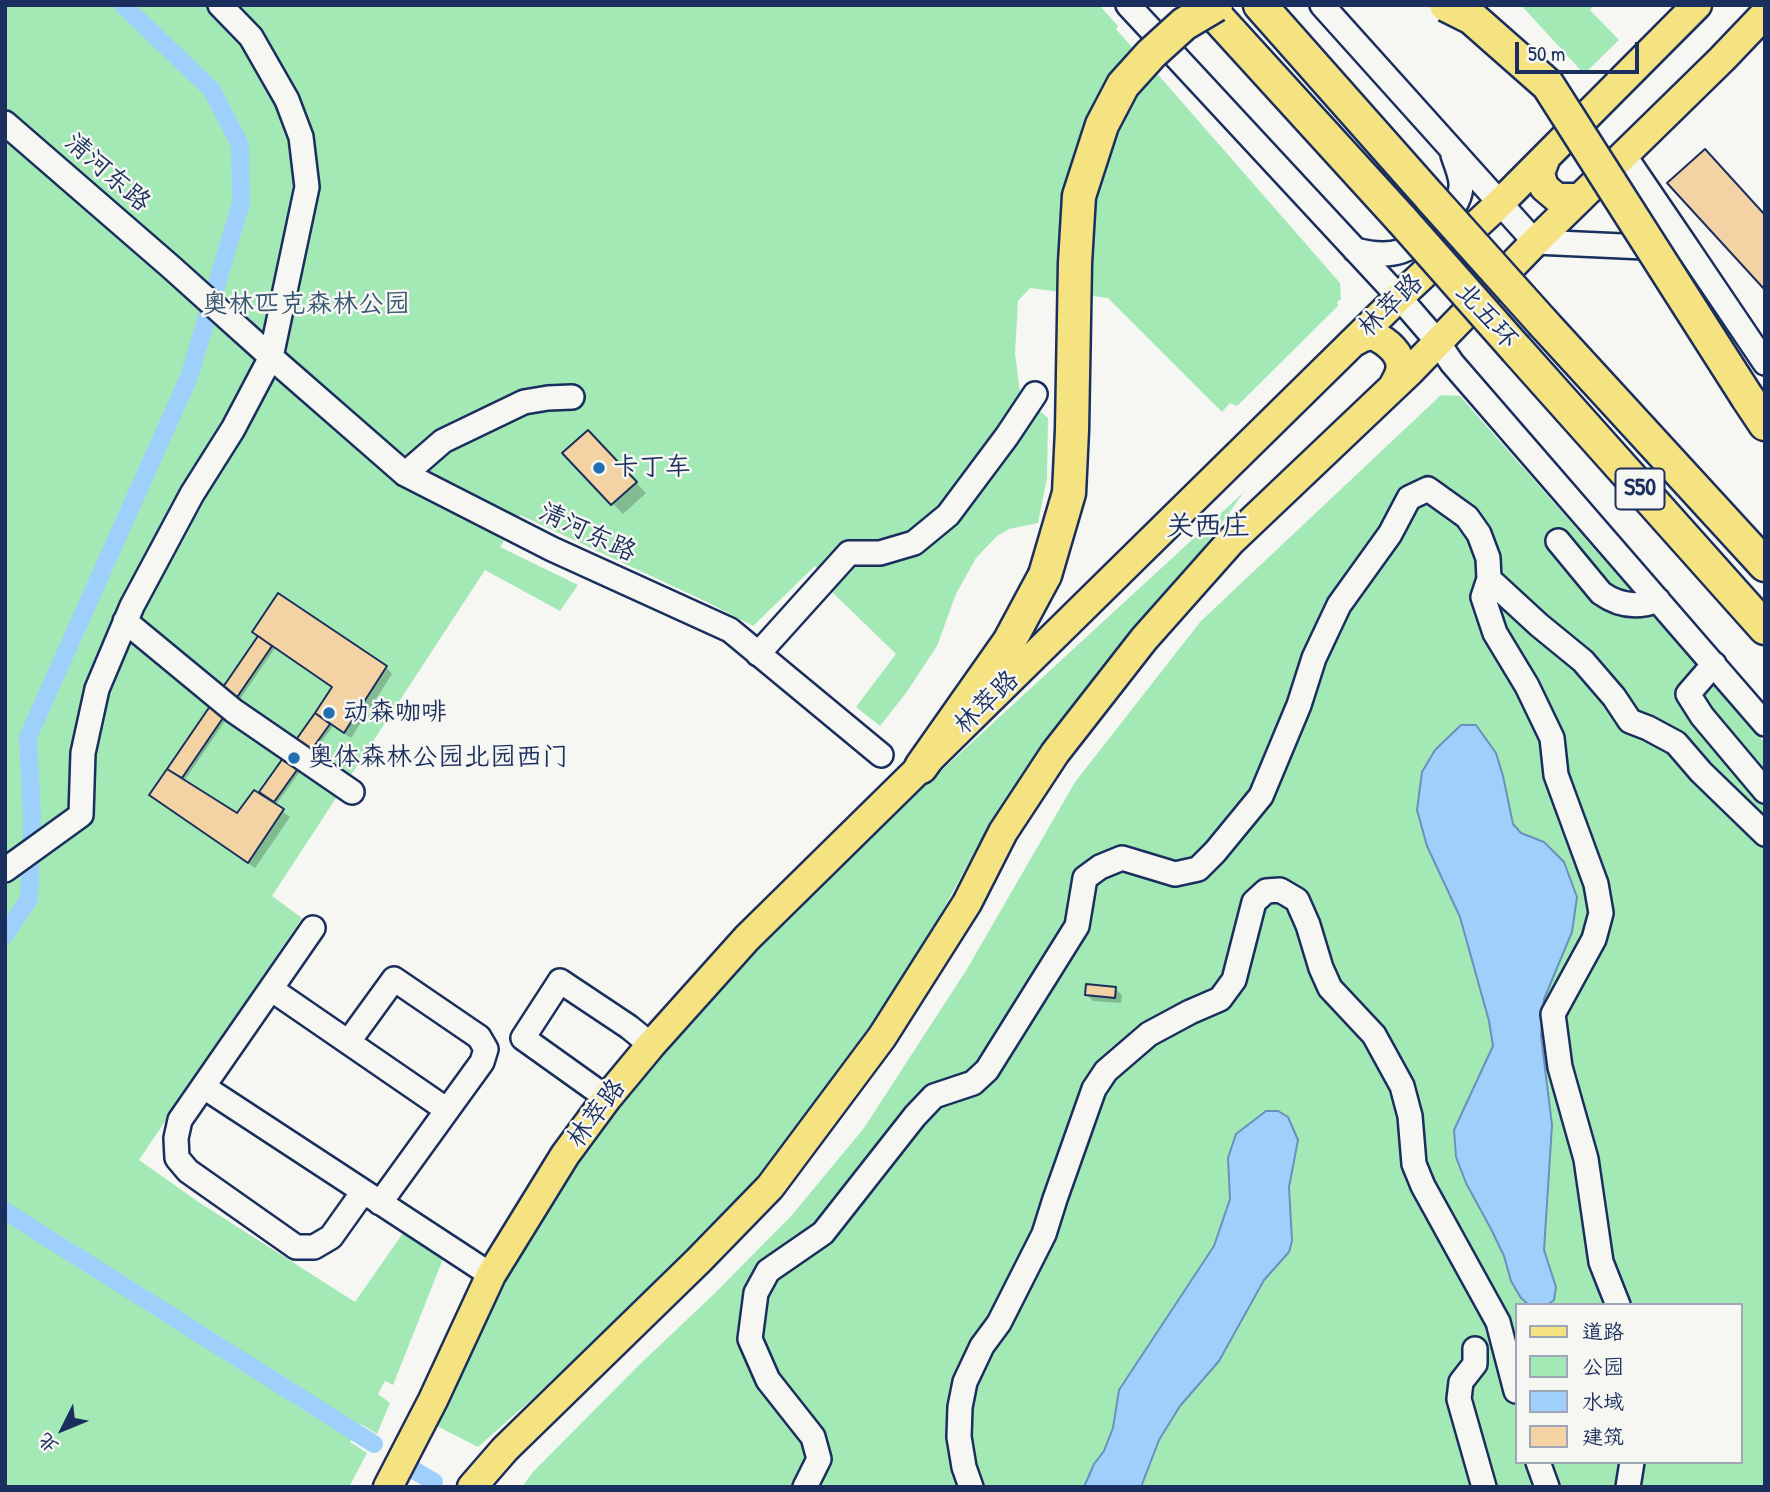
<!DOCTYPE html>
<html>
<head>
<meta charset="utf-8">
<style>
	body { margin:0 }
	#map { position:relative; width:1770px; height:1492px; overflow:hidden; background:#f6f6f2; font-family:"Patrick Hand","LXGW WenKai TC",sans-serif }
	canvas { display:block }
	.frame { position:absolute; inset:0; border:7px solid #1b2f5e; pointer-events:none }
	.legend { position:absolute; left:1515px; top:1303px; width:228px; height:161px; box-sizing:border-box; background:#f6f6f2; border:2px solid #9ea6b7; margin:0; padding:9px 12px; list-style:none; font-size:21px; color:#1b2f5e }
	.legend li { display:flex; align-items:center; gap:14px; height:35px }
	.legend b { width:35px; border:2px solid #9ea6b7 }
	.north { position:absolute; left:28px; top:1394px; width:70px; height:70px; -webkit-text-stroke:5px #f6f6f2; paint-order:stroke; rotate:227deg; font-size:19px; font-weight:700; line-height:28px; text-align:center; color:#1b2f5e }
	.north::after { content:''; display:block; margin:auto; width:24px; height:32px; background:#1b2f5e; clip-path:polygon(50% 0,100% 100%,50% 72%,0 100%) }
	.scale { position:absolute; left:1515px; top:42px; width:124px; height:32px; box-sizing:border-box; border:4px solid #1b2f5e; border-top:0; padding-left:9px; font-size:21px; line-height:24px; white-space:nowrap; color:#1b2f5e; -webkit-text-stroke:5px #f6f6f2; paint-order:stroke }
</style>
</head>
<body>
<div id="map">
<canvas width="1770" height="1492"></canvas>
<div class="frame"></div>
<ul class="legend">
<li><b style="height:9px;background:#f5e382"></b>道路</li>
<li><b style="height:19px;background:#a3e9b6"></b>公园</li>
<li><b style="height:19px;background:#9fd0fb"></b>水域</li>
<li><b style="height:19px;background:#f3d2a4"></b>建筑</li>
</ul>
<div class="north">北</div>
<div class="scale">50 m</div>
</div>
<script>
const g = document.querySelector('canvas').getContext('2d');
g.lineJoin = 'round';
function paint(path, color) { g.fillStyle = color; g.fill(path, 'evenodd'); }
function stroke(path, color, width, dash) { g.strokeStyle = color; g.lineWidth = width; g.lineCap = dash ? 'butt' : 'round'; g.setLineDash(dash || []); g.stroke(path); }
function label(font, color, halo, rows, align = 'center') {
  g.font = font + ' "Patrick Hand","LXGW WenKai TC",sans-serif'; g.lineWidth = 5; g.setLineDash([]); g.textBaseline = 'middle'; g.strokeStyle = halo; g.fillStyle = color; for (const [text, x, y, turn = 0] of rows) {
    g.save(); g.translate(x, y); g.rotate((+turn || 0) * Math.PI / 180); g.textAlign = isNaN(turn) ? turn : align; if (halo) g.strokeText(text, 0, 0); g.fillText(text, 0, 0); g.restore();
  }
}
paint(new Path2D(`
	M5,5H1099L1118,26L1116,29L1153,71L1154,70L1340,283L1341,299L1337,302L1338,306L1237,406L1230,403L1222,412L1108,298L1030,288L1018,301L1015,353L1020,393L1013,405L1012,439L1035,407L1048,418L1047,478L1038,523L1009,529L997,536L976,558L956,594L937,646L906,693L880,726L856,707L896,654L832,592L835,588L815,566L753,626L709,603L520,515L500,547L578,585L560,611L485,570L272,896L302,918L139,1160L200,1203L355,1302L403,1233L443,1259L393,1385L385,1381L378,1394L390,1403L377,1434L361,1424L350,1442L367,1453L349,1487H5Z
	M1521,5H1594L1590,10L1619,40L1584,74Z
	M1441,395L1460,396L1765,743V1487H522L533,1472L639,1365L714,1294L792,1215L864,1128L967,969L1075,782L1201,621ZM1516,1305H1740V1462H1516Z
	M1244,492L1202,550L1118,647L992,819L942,912L901,981L861,1043L794,1135L751,1185L665,1275L532,1399L478,1447L435,1425L494,1298L606,1121L716,987L855,850Z`), '#a3e9b6');
const water = new Path2D(`
	M1461,725H1476L1496,753L1503,776L1513,824L1521,833L1544,842L1564,862L1577,897L1572,932L1544,999L1541,1036L1552,1125L1544,1250L1556,1287L1554,1300L1547,1305H1529L1521,1298L1511,1281L1504,1256L1491,1229L1466,1183L1456,1157L1454,1130L1493,1046L1489,1021L1460,917L1427,846L1417,810L1422,772L1435,750Z
	M1266,1111H1278L1288,1117L1298,1140L1289,1187L1292,1241L1289,1252L1264,1280L1219,1361L1180,1406L1159,1440L1141,1487H1084L1094,1464L1104,1451L1113,1428L1119,1390L1214,1246L1230,1199L1228,1158L1236,1134Z`);
paint(water, '#9fd0fb');
stroke(water, '#6a90bc', 2);
paint(new Path2D(`
	M588,433L646,493L623,514L564,453Z
	M259,636L386,667L392,674L351,738L333,726L275,806L290,817L255,868L158,802L152,795L174,773L169,768ZM275,648L333,688L261,792L266,798L238,815L184,781Z
	M1115,988L1122,995L1121,1003L1093,1001L1086,994Z`), '#0003');
stroke(new Path2D(`
	M5,935L29,899L32,818L28,737L189,377L241,203L240,145L212,90L123,5
	M5,1211L374,1444
	M407,1466L434,1482`), '#9fd0fb', 18);
const building = new Path2D(`
	M1705,149L1765,215V290L1667,183Z
	M588,430L637,482L611,505L562,453Z
	M278,593L387,666L344,733L315,713L332,687L252,632Z
	M258,636L272,646L182,778L167,769Z
	M315,713L330,724L274,802L259,792Z
	M167,769L237,813L254,790L284,809L248,863L149,795Z
	M1086,984L1116,987L1115,998L1085,995Z`);
paint(building, '#f3d2a4');
stroke(building, '#1b2f5e', 2);
const minor = new Path2D(`
	M1128,5L1399,297L1437,341L1452,363L1765,724
	M1322,5L1535,242L1688,249L1765,363
	M5,123L171,267L271,357L405,474L552,549L730,630L881,755
	M1624,155L1688,249
	M1355,250C1394,260 1412,252 1438,223C1450,211 1459,205 1461,187C1462,177 1456,165 1453,155
	M405,474L443,441L524,402L548,398L572,397
	M1558,541L1601,593C1619,606 1638,608 1658,600
	M1489,579L1539,625L1583,661L1614,697L1630,721L1648,728L1676,743L1701,772L1765,834
	M125,621L234,711L352,792
	M758,654L849,553H880L914,543L948,515L1007,436L1035,394
	M1714,664L1688,694L1702,716L1765,791
	M5,870L81,815L83,753L97,689L132,606L192,494L233,429L271,357L307,187L301,137L287,100L251,37L220,5
	M313,928L180,1120L176,1138L177,1158L188,1171L296,1247H314L331,1237L363,1192
	M271,989L447,1110
	M349,1041L394,979L479,1037L486,1049L482,1062L380,1203
	M204,1087L491,1275
	M607,1098L523,1038L560,981L629,1027L651,1045
	M1475,1349V1364L1461,1382L1459,1399L1484,1487
	M1538,1462L1547,1487
	M805,1487L819,1459L813,1437L768,1380L750,1339L756,1293L768,1271L823,1233L915,1116L934,1096L973,1083L987,1070L1077,926L1085,878L1100,867L1122,858L1175,874L1198,869L1215,852L1261,796L1299,705L1314,658L1339,605L1390,534L1409,498L1428,489L1467,517L1479,534L1488,558L1489,579L1483,597L1495,633L1527,686L1552,738L1556,775L1596,884L1601,913L1594,939L1553,1014L1560,1067L1586,1159L1601,1262L1618,1305
	M971,1487L964,1467L959,1437L960,1407L965,1382L982,1346L999,1323L1044,1234L1055,1199L1094,1089L1106,1071L1149,1034L1190,1012L1220,999L1234,980L1254,902L1266,891L1280,890L1297,900L1308,925L1321,968L1330,988L1374,1035L1402,1086L1410,1116L1414,1164L1423,1186L1498,1322L1516,1391
	M1628,1487L1632,1462`);
const major = new Path2D(`
	M1546,157L1540,173L1544,187L1557,198H1580
	M1352,343L1363,337L1373,335C1386,341 1404,354 1400,371C1399,377 1395,382 1393,387
	M388,1487L433,1400L491,1275L565,1155L607,1098L651,1045L747,938L1399,297L1500,203L1697,5
	M472,1487L505,1449L698,1261L770,1187L882,1037L967,903L1003,832L1055,753L1144,639L1231,541L1410,371L1535,242L1722,59L1765,14`);
const highway = new Path2D(`
	M1206,5L1402,220
	M1260,5L1431,198
	M1544,324L1765,565
	M1516,349L1765,628
	M1747,397L1765,424
	M921,767L1009,642L1045,575`);
stroke(minor, '#1b2f5e', 28);
stroke(major, '#1b2f5e', 33);
stroke(highway, '#1b2f5e', 37);
stroke(minor, '#f6f6f2', 23);
stroke(major, '#f5e382', 28);
stroke(highway, '#f5e382', 32);
const highwayBridge = new Path2D(`
	M1446,5L1472,18L1548,85L1747,397
	M1431,198L1544,324
	M1402,220L1516,349
	M1045,575L1069,493L1072,430L1075,263L1079,196L1102,125L1123,85L1151,54L1184,24L1216,5`);
stroke(highwayBridge, '#1b2f5e', 37, []);
stroke(highwayBridge, '#f5e382', 32);
for (const [x, y, r, color] of [
	[599,468,7,"#1f6fb2"],
	[329,713,7,"#1f6fb2"],
	[294,758,7,"#1f6fb2"]
]) { const dot = new Path2D(); dot.arc(x, y, r, 0, 2 * Math.PI); g.fillStyle = color; g.fill(dot); stroke(dot, '#f6f6f2', 2.5); }
for (const [x, y, w] of [
	[1640,489,49]
]) { const box = new Path2D(); box.roundRect(x - w / 2, y - 20.5, w, 41, 5); g.fillStyle = '#f6f6f2'; g.fill(box); stroke(box, '#1b2f5e', 2); }
label('bold 24px', '#1b2f5e', null, [
	["S50",1640,489]
]);
label('26px', '#1b2f5e', '#f6f6f2', [
	["清河东路",107,173,41],
	["林萃路",1391,306,-44],
	["北五环",1486,316,48],
	["清河东路",587,533,25],
	["林萃路",987,703,-44],
	["林萃路",597,1114,-53]
]);
label('26px', '#365470', '#f6f6f2', [
	["奥林匹克森林公园",306,305]
]);
label('26px', '#1b2f5e', '#f6f6f2', [
	["卡丁车",613,468],
	["动森咖啡",343,713],
	["奥体森林公园北园西门",308,758]
], 'left');
label('28px', '#1b2f5e', '#f6f6f2', [
	["关西庄",1208,528]
]);
</script>
</body>
</html>
